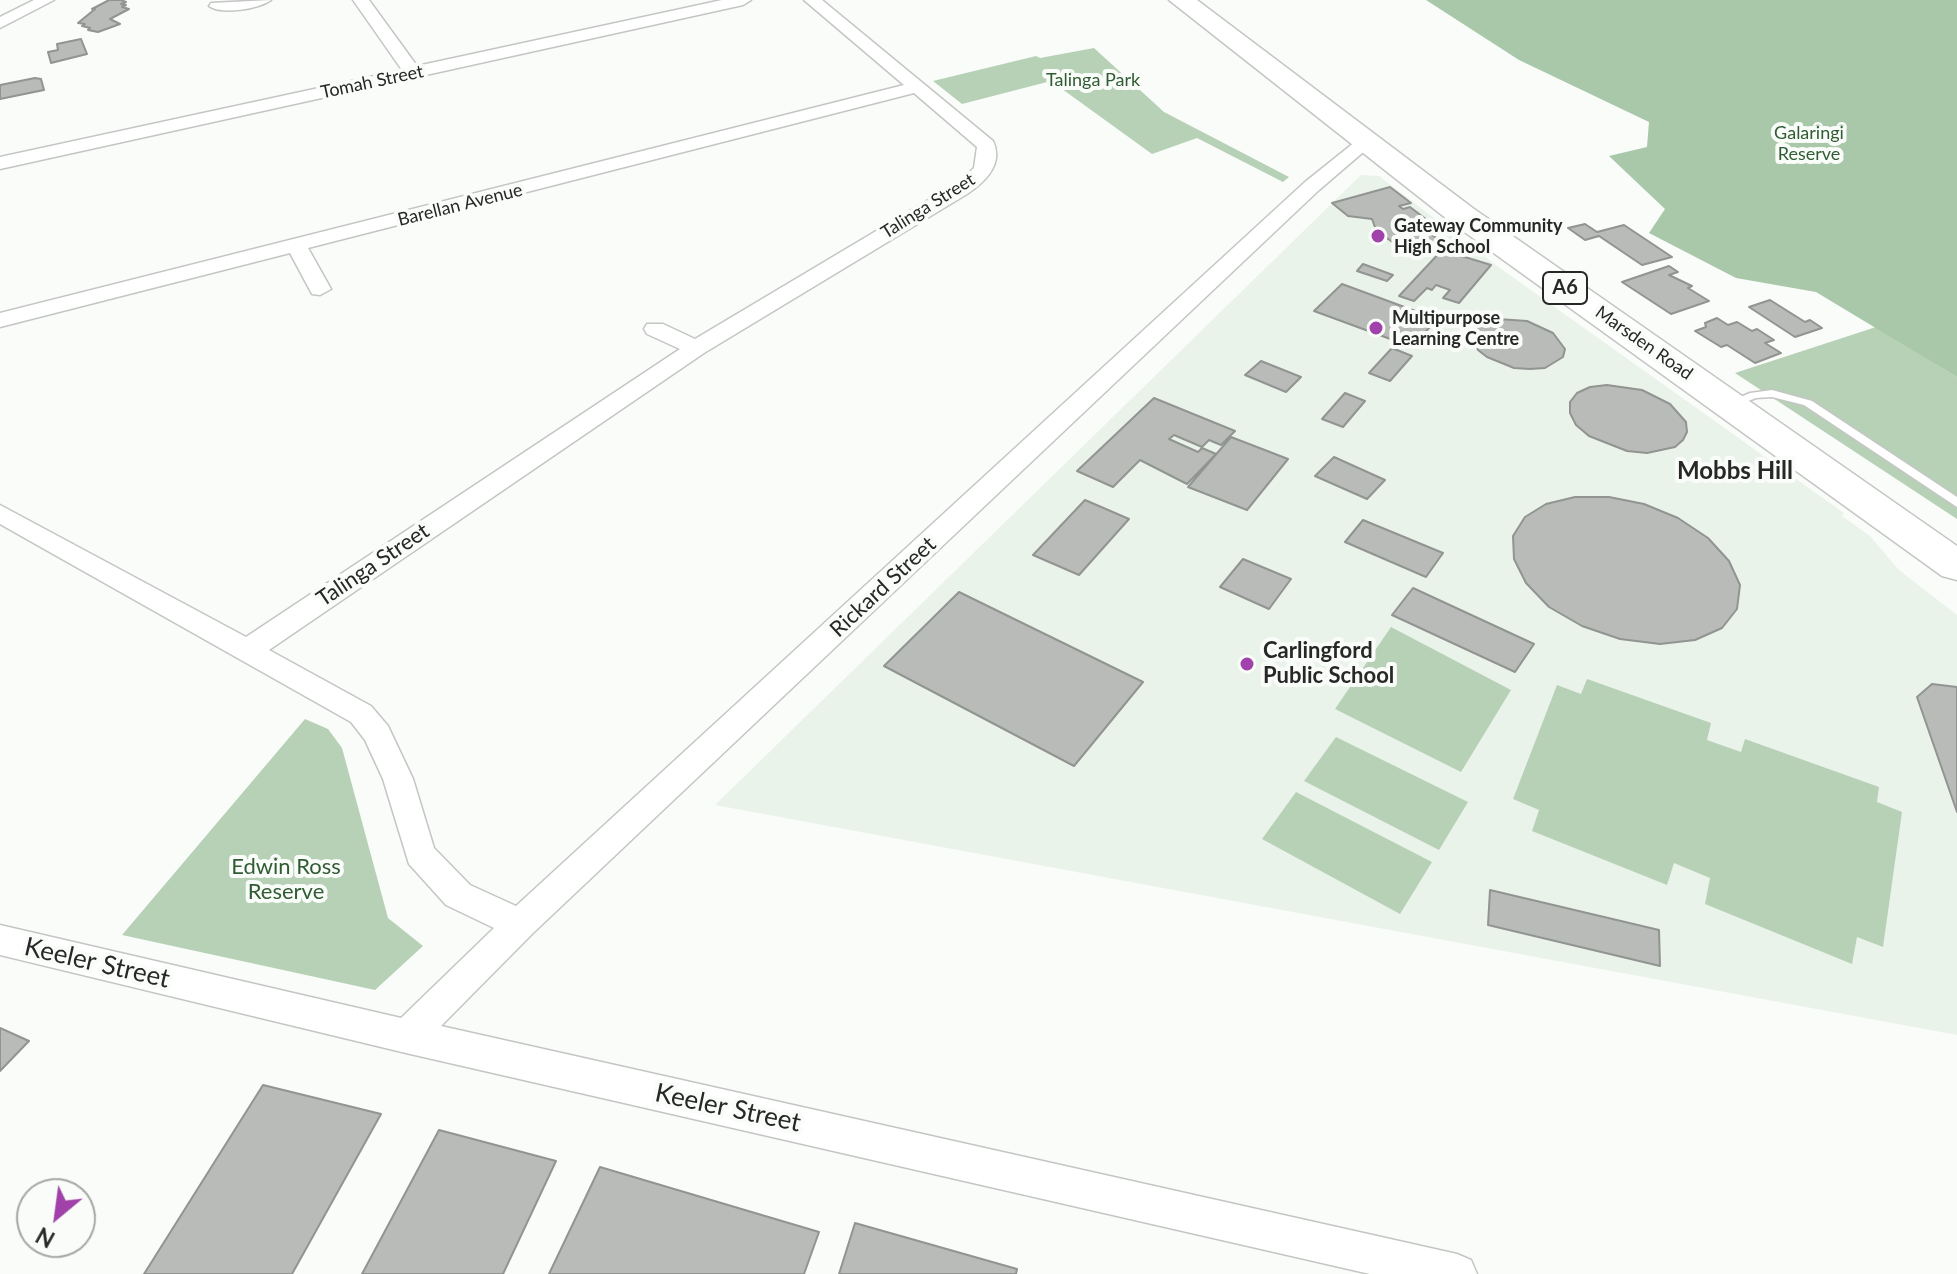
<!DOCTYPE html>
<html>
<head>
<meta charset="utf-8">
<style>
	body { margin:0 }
	#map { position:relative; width:1957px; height:1274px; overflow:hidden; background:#f9fcf9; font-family:Lato,sans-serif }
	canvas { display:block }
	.north { position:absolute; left:16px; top:1178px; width:80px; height:80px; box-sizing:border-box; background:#f9fcf9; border:2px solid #a5a7a5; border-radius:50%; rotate:209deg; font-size:22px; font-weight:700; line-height:32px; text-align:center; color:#262726 }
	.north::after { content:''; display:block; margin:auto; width:28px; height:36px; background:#a142aa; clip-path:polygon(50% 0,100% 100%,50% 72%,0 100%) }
</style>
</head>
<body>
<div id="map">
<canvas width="1957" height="1274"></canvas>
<div class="north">N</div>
</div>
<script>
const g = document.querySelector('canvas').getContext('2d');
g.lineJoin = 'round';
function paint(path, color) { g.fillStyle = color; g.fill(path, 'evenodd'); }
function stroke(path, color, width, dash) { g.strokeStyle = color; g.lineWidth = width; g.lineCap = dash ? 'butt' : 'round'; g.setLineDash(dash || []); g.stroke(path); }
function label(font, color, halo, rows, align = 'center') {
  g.font = font + ' Lato,sans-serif'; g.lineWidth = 8; g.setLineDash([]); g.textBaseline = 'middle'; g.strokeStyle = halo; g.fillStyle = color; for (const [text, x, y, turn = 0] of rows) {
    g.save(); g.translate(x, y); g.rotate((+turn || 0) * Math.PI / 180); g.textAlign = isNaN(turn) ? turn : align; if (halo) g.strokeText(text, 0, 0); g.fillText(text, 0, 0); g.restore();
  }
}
paint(new Path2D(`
	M1361,175L1379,176L1497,266L1844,513L1842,516L1870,536L1899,570L1957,615V1035L715,805Z`), '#eaf3ea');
paint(new Path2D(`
	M1094,48L1164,112L1289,177L1283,182L1197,138L1152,154L1051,81L962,104L933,81L1036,56L1040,58Z
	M1876,327L1957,377V519L1735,373Z
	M1391,627L1511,690L1461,772L1335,709Z
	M1587,679L1711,723L1707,740L1741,752L1745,739L1879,787L1877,802L1902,812L1883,947L1857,937L1852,964L1705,904L1710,878L1674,863L1667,885L1532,831L1539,810L1513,799L1557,685L1581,694Z
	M305,719L328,729L342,748L388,918L423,946L375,990L122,935Z
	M1336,737L1468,802L1439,850L1304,781Z
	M1296,792L1432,862L1400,914L1262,839Z`), '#b7d1b7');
paint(new Path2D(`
	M1426,0H1957V377L1816,292L1736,278L1649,233L1665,209L1609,156L1647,147L1649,122L1519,60Z`), '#a9c7a9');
const building = new Path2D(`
	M109,0H121L126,2L121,4L126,5L122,7L129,9L110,19L120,24L98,32L88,30L90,28L82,26L85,24L78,23L95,9H92Z
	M81,39L87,54L51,63L48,52L58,50L57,44Z
	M35,78L41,79L44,90L0,99V85Z
	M1390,187L1411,203L1399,206L1403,209L1410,207L1443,232L1432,235L1440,240L1403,250L1376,230L1372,219L1348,216L1332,203Z
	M1585,224L1597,232L1624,225L1672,257L1642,265L1599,236L1585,240L1568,228Z
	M1442,250L1491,265L1459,303L1443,298L1450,290L1436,285L1432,290L1427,288L1414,301L1399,296Z
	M1363,264L1393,275L1387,281L1357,271Z
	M1669,266L1678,272L1669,275L1692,286L1688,288L1709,301L1671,314L1622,282Z
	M1342,284L1437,319L1412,347L1314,311Z
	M1770,300L1805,322L1810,320L1822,328L1795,337L1749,307Z
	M1717,318L1728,325L1737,322L1752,331L1757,329L1774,340L1765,343L1781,353L1755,363L1727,345L1721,347L1695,331L1706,327L1705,323Z
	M1498,319L1527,321L1553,333L1565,349L1563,357L1545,368L1530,369L1514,368L1487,357L1478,350L1473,333L1478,327Z
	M1392,348L1412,356L1390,381L1369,373Z
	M1261,361L1301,377L1286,392L1245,375Z
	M1607,385L1642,390L1670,404L1686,422L1687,432L1683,440L1675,447L1647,453L1627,451L1589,436L1576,425L1570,413V402L1577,393L1590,387Z
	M1345,393L1365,401L1343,427L1322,419Z
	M1154,398L1235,431L1221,445L1209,440L1202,447L1174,435L1169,439L1198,452L1202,448L1216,454L1187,484L1140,460L1113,487L1077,471Z
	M1231,437L1288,459L1247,510L1188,487Z
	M1334,457L1385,480L1367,499L1315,476Z
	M1575,497H1609L1644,504L1678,518L1708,538L1729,561L1740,585L1737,609L1722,628L1695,640L1660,644L1620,639L1582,626L1549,607L1526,583L1514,559L1513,536L1525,517L1546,504Z
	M1085,500L1129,519L1079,575L1033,555Z
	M1363,520L1443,553L1426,577L1345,542Z
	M1243,559L1291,579L1269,609L1220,587Z
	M1413,588L1534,644L1515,672L1392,615Z
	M959,592L1143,682L1074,766L884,666Z
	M1932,684L1957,687V812L1917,697Z
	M1490,890L1659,930L1660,966L1488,925Z
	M0,1028L29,1041L0,1071Z
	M263,1085L381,1114L292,1274H144Z
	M439,1130L556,1161L503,1274H362Z
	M600,1167L819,1232L804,1274H549Z
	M855,1223L1017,1269L1016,1274H839Z`);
paint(building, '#b8bbb8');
stroke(building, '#919491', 2);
const lane = new Path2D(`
	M1772,390L1812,401L1957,497V507L1804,405L1772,397L1756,398L1730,408L1724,404L1750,393Z`);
const street = new Path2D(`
	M34,0H54L0,28V17Z
	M271,0C259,9 221,15 209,6L211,3Z
	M353,0H369L417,66L722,0H751L743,5L0,169V157L402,70Z
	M804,0H822L993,141C1004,164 985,182 967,194L704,353L269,650L371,706L388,726L413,779L434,848L470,885L516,906L1305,182L1360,138L1366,136L1375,142L1319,190L532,934L441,1026L1457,1254L1471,1260L1477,1274H1370L406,1053L0,955V925L401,1018L494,928L446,905L409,864L383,779L365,740L351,722L0,524V505L246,637L680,349L647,334L644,329L647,324H663L695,339L960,181L974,168L977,147L914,93L308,248L331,289L320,295L312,294L290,253L0,327V313L904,85Z`);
const highway = new Path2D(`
	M1169,0H1197L1474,209L1957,546V580L1942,576L1452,223Z`);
stroke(lane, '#c3c6c3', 3);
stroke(street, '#c3c6c3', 3);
stroke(highway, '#c3c6c3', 3);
paint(lane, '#fff');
paint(street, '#fff');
paint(highway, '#fff');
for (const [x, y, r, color] of [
	[1378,236,8,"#a142aa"],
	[1376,328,8,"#a142aa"],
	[1247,664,8,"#a142aa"]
]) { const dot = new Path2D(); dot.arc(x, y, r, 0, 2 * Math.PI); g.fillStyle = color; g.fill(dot); stroke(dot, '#f9fcf9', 3); }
label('18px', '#305c33', '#f9fcf9', [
	["Talinga Park",1093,80],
	["Galaringi",1809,133],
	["Reserve",1809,154]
]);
label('18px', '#262726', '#f9fcf9', [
	["Tomah Street",372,82,-12],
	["Barellan Avenue",460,205,-14],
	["Talinga Street",928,206,-32],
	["Marsden Road",1644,343,35]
]);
label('bold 18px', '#262726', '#f9fcf9', [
	["Gateway Community",1394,226],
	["High School",1394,247],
	["Multipurpose",1392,318],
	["Learning Centre",1392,339]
], 'left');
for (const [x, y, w] of [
	[1565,288,44]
]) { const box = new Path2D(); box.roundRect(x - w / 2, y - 16, w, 32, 6); g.fillStyle = '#f9fcf9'; g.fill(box); stroke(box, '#262726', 2); }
label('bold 20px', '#262726', null, [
	["A6",1565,288]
]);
label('22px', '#262726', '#f9fcf9', [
	["Talinga Street",373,565,-34],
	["Rickard Street",883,587,-43]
]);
label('bold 22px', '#262726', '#f9fcf9', [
	["Carlingford",1263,651],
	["Public School",1263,676]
], 'left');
label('22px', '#305c33', '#f9fcf9', [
	["Edwin Ross",286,867],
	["Reserve",286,892]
]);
label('bold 24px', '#262726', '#f9fcf9', [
	["Mobbs Hill",1735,471]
]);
label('26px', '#262726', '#f9fcf9', [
	["Keeler Street",97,963,13],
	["Keeler Street",728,1108,12]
]);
</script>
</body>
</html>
